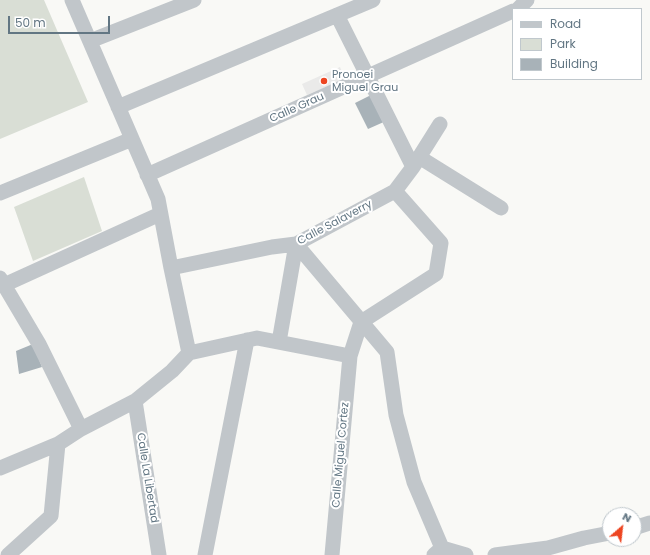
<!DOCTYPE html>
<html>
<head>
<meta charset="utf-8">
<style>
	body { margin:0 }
	#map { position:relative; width:650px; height:555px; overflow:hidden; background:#f9f9f6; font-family:Poppins,sans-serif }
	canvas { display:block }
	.legend { position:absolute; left:512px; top:8px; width:130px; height:72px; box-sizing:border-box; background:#fff; border:1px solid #c0c8cd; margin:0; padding:5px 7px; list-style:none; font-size:12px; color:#627683 }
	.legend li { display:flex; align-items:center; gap:8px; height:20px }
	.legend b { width:20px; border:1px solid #c0c8cd }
	.north { position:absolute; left:602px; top:507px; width:40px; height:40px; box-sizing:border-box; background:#fff; border:1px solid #c0c8cd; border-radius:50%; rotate:28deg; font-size:11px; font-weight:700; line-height:16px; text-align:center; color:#627683 }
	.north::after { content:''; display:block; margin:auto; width:14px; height:18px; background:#ed4521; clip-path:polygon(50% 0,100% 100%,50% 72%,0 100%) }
	.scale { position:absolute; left:8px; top:16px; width:102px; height:18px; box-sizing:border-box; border:2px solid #627683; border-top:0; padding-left:5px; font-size:12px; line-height:14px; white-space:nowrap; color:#627683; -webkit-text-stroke:3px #fff; paint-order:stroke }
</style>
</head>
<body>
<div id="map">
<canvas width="650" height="555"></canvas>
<ul class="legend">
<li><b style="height:5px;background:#c1c6ca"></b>Road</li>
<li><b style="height:11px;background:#d9ded5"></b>Park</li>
<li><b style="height:11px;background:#a8b2b8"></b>Building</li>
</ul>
<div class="north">N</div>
<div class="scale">50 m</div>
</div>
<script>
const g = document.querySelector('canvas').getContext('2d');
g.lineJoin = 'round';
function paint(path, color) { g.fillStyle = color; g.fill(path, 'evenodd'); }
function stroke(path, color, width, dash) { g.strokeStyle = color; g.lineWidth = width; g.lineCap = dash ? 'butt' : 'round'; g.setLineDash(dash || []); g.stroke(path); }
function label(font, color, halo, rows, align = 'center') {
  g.font = font + ' Poppins,sans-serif'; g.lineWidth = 4; g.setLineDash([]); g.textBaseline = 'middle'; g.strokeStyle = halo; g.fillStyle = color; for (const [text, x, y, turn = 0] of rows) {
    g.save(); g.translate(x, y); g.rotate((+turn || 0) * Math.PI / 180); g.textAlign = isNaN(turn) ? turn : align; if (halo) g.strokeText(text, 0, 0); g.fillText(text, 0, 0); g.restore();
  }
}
paint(new Path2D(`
	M340,67L345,79L307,95L302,84Z`), '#eaeae9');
paint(new Path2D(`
	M0,0H44L88,102L0,139Z
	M84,177L102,231L33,261L14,207Z`), '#d9ded5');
paint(new Path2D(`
	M373,94L386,121L368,129L355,103Z
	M33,344L42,367L19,374L16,351Z`), '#a8b2b8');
stroke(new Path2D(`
	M72,0L158,199L171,268L189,353
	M518,9L527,0
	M337,15L413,167
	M90,41L194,0
	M118,107L373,0
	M419,157L501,208
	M147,175L513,11
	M0,193L132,139
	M296,244L387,352L396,415L414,482L442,548L434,555
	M171,268L272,247L296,244L395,191L413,167L440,124
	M0,278L39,344L81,429
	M4,285L160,214
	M279,342L296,244
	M135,401L159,555
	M0,468L58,444L81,429L135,401L172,371L189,353L257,338L350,356
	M634,528L650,523
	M442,548L466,555
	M8,555L51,516L58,444
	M205,555L247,340
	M332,555L350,356L361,322L436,274L441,243L395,191
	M495,555L548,548L584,538L610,533`), '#c1c6ca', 15);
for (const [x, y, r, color] of [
	[324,81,4,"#ed4521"]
]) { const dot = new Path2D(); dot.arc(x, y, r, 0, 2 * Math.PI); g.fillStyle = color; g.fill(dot); stroke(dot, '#fff', 1.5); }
label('11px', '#627683', '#fff', [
	["Pronoei",332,75],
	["Miguel Grau",332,88]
], 'left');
label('11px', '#627683', '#fff', [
	["Calle Grau",297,108,-24],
	["Calle Salaverry",335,223,-28],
	["Calle Miguel Cortez",341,455,-85],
	["Calle La Libertad",147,478,81]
]);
</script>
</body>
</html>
